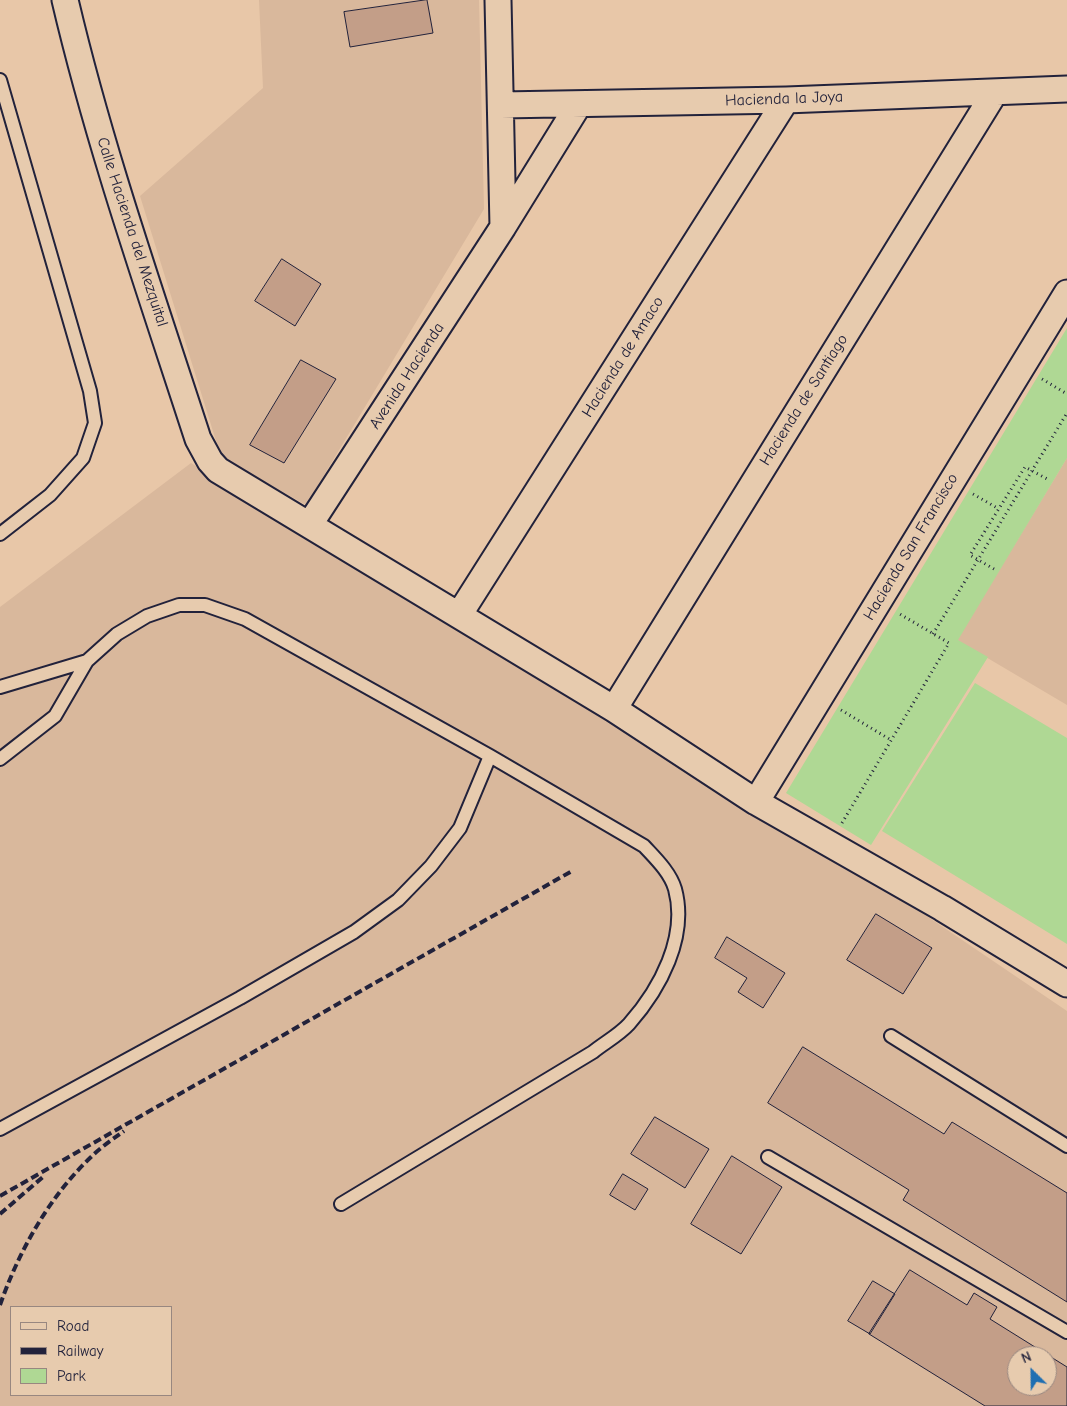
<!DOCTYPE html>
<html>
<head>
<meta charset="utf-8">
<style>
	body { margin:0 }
	#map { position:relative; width:1067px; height:1406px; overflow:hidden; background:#e8c7a8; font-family:"Comic Neue",sans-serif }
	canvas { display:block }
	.legend { position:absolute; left:10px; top:1306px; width:162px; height:90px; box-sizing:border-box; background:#e7cbae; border:1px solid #988780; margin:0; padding:6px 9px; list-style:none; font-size:15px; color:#22223b }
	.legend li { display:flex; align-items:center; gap:10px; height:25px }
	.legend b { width:25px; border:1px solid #988780 }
	.north { position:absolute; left:1007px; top:1346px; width:50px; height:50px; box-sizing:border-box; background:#e7cbae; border:1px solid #988780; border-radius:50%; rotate:337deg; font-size:14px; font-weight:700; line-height:20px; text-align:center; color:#22223b }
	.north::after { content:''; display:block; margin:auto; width:18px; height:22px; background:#1f6fb2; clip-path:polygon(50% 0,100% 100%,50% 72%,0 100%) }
</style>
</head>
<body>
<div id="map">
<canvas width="1067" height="1406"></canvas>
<ul class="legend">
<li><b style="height:6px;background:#e7cbae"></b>Road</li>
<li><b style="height:6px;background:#22223b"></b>Railway</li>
<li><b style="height:14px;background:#afd894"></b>Park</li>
</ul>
<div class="north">N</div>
</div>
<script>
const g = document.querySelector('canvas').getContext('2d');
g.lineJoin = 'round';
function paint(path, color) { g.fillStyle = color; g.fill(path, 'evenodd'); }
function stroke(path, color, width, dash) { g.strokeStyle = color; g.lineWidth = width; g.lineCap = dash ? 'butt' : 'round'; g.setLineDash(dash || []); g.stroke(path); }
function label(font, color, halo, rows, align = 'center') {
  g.font = font + ' "Comic Neue",sans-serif'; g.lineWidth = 4.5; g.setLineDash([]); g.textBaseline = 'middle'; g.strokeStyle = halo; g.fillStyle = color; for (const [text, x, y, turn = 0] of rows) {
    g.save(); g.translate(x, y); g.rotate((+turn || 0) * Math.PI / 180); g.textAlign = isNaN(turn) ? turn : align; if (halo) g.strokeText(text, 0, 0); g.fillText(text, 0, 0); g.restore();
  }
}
paint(new Path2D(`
	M259,0H479L484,209L306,505L221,457L140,196L263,88Z
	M1067,458V705L957,640Z
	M191,463L875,881L1067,1011V1406H0V607ZM11,1307H171V1395H11ZM1017,1356H1047V1386H1017Z`), '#d9b89c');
paint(new Path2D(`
	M1067,328V458L958,640L988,657L871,845L786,793Z
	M975,683L1067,738V944L882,831Z`), '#afd894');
const building = new Path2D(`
	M427,0L433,33L350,47L344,12Z
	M282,259L321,284L295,326L255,301Z
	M301,360L336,379L284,463L250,445Z
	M876,914L932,948L903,994L847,960Z
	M727,937L785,973L763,1008L738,992L747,978L715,958Z
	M803,1047L944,1134L952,1122L1067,1193V1302L903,1200L909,1190L768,1103Z
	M655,1117L709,1149L685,1188L631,1154Z
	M732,1156L782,1187L741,1254L691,1224Z
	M623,1174L648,1189L635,1210L610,1195Z
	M910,1270L967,1305L974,1293L997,1307L990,1319L1067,1367V1406H985L869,1334ZM1017,1356H1047V1386H1017Z
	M873,1281L895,1294L870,1334L848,1321Z`);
paint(building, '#c39e88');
stroke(building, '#22223b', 1);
const service = new Path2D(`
	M0,80L90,391L95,423L83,458L50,495L0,534
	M0,687L87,661L117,634L147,616L179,605H205L245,619L490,756L644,846C655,858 670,872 675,889C688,937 660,989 629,1024C619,1035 604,1043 593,1052L341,1204
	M0,759L55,716L87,661
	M891,1036L1067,1146
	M0,1129L240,998L354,932L398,900L431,866L460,828L490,756
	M768,1157L1067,1332`);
const minor = new Path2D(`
	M65,0C100,149 151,294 198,439L210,461L218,470L614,709L756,802L942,908L1067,984
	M498,0L503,227
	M501,105L786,100L1067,89
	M310,524L503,227L579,104
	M459,615L786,100
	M614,709L995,92
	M756,802L1067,293`);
stroke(service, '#22223b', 16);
stroke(minor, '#22223b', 29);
stroke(new Path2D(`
	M1042,379L1067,394
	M973,494L999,509
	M994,569L970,555L1025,467L1049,480
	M933,634L1067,413
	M841,710L891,740
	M842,823L949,643L898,613`), '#22223b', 3, [1, 4]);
stroke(service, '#e7cbae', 12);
stroke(minor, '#e7cbae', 25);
stroke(new Path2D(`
	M0,1196L572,871
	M0,1214L44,1176
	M0,1305C19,1251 49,1197 91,1157C101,1147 113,1139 124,1131`), '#22223b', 4, [8, 4]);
label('16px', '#22223b', '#e7cbae', [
	["Hacienda la Joya",784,99,-2],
	["Calle Hacienda del Mezquital",132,232,72],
	["Hacienda de Amaco",623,357,-58],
	["Avenida Hacienda",407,376,-57],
	["Hacienda de Santiago",804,400,-58],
	["Hacienda San Francisco",911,547,-59]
]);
</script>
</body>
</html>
